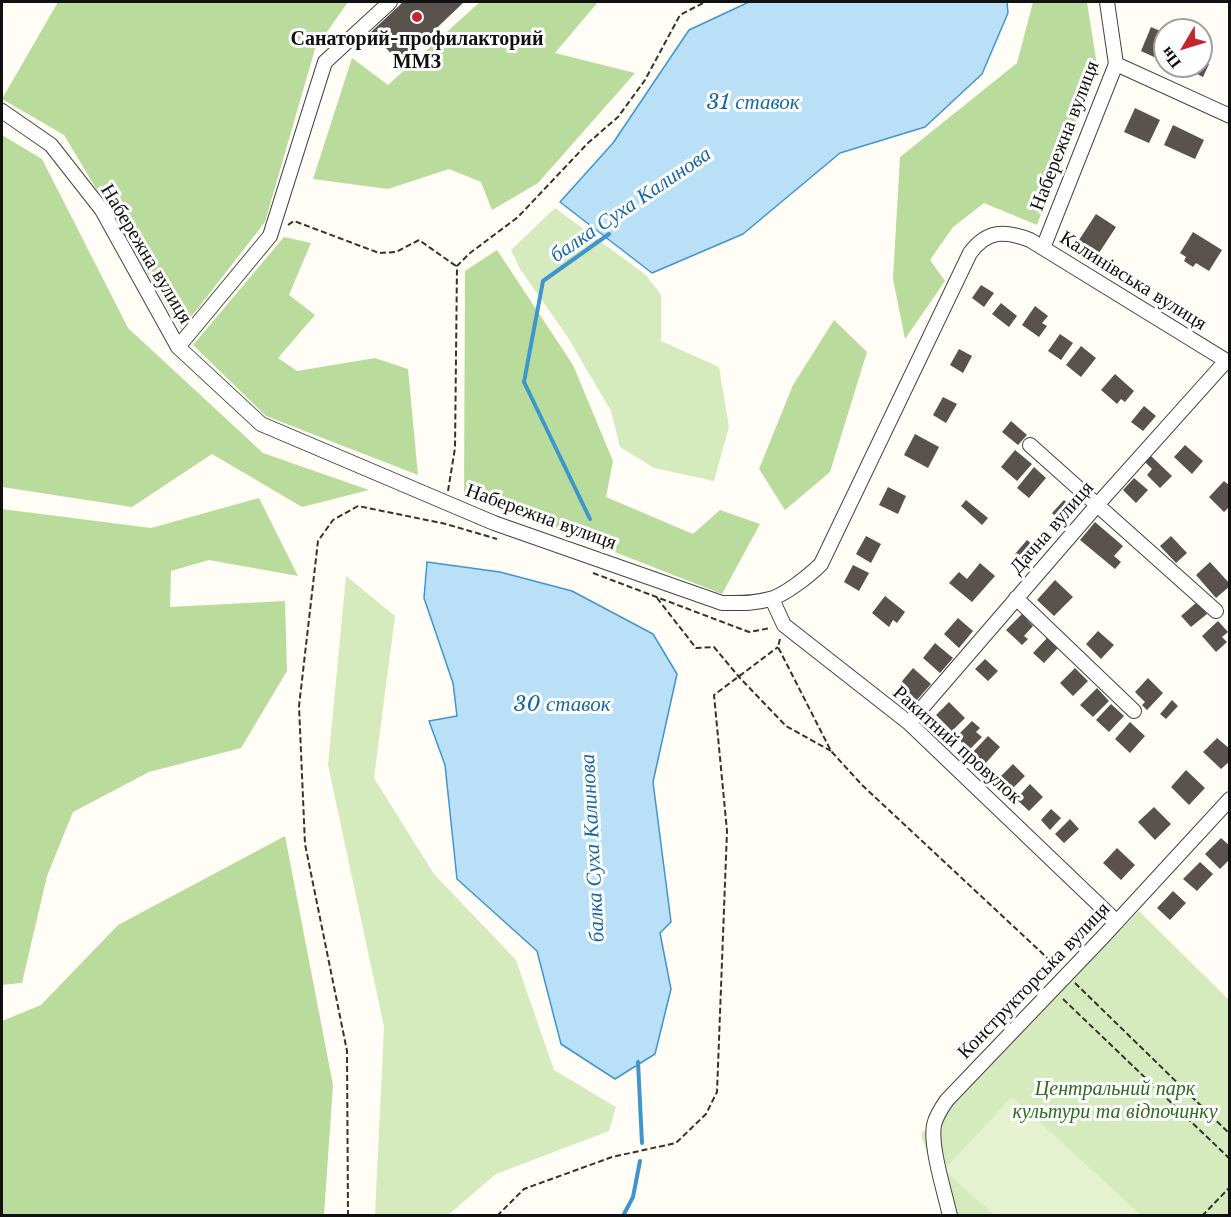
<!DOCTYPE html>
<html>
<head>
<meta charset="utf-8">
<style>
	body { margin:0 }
	#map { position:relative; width:1231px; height:1217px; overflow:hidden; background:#fffdf5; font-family:"Libre Baskerville",serif }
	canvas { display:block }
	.frame { position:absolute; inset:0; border:3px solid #111; pointer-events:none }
	.north { position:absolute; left:1153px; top:18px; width:60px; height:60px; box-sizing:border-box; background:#fff; border:2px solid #a0a0a0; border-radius:50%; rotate:232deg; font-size:16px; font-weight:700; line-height:24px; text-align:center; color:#111 }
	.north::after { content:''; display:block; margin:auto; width:21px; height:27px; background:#c4262e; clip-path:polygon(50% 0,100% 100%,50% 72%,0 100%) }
</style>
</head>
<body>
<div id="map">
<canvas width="1231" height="1217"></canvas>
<div class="frame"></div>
<div class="north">Пн</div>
</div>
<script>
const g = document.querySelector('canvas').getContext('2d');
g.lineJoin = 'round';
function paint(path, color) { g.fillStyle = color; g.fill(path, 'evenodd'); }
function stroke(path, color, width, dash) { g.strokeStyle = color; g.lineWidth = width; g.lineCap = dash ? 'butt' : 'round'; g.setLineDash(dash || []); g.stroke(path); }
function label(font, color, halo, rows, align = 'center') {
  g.font = font + ' "Libre Baskerville",serif'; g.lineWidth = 6; g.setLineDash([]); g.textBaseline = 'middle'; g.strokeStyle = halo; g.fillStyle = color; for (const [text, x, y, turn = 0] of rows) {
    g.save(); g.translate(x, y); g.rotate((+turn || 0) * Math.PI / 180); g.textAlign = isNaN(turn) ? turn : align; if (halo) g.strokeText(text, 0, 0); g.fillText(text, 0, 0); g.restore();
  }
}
paint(new Path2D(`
	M555,208L646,275L661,295V341L719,367L729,427L714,481L654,468L620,447L611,411L567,336L520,269L511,250Z
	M346,576L395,616L374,778L434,874L516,960L554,1070L616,1107L609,1131L496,1174L448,1215H375L384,1027L328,765Z
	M1139,911L1229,1000V1215H946L921,1134Z`), '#d5ebbd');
paint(new Path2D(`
	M58,2H348L315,49L265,222L181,330L64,135L2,99Z
	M480,2H598L555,53L635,73L538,183L492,210L481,182L449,169L388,189L313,179L352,58L388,85Z
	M1033,2H1087L1097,65L1037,225L984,203L953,227L930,260L945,281L905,339L893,279L900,157L1017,63Z
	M2,135L42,159L128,328L263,453L369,490L302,507L212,454L132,507L2,487Z
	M284,237L311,243L289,295L315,315L278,358L297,371L375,358L408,369L418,475L266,416L193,345Z
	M497,250L573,365L613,461L606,497L693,534L720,510L760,524L722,594L464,493L465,271Z
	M834,320L867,352L830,472L785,510L759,469L793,385Z
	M259,498L298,576L209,560L171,571L170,607L285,601L287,671L241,748L149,772L73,812L47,876L22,983L2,985V509L151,528Z
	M285,836L333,1085L324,1215H2V1021L41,1005L118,925Z`), '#b9dc9c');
paint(new Path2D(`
	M1012,1097L1141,1215H994L944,1170Z`), '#e6f2cf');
const water = new Path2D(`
	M749,2H1007L1008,13L982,74L925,127L840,153L743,234L652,273L560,202L613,143L689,30Z
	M427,562L500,572L572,591L653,634L677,674L653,782L671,922L660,933L671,989L655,1054L615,1079L561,1044L537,951L457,879L445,765L429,721L457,716L453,683L424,598Z`);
paint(water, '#b9e0f7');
stroke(water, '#3f96cf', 1.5);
stroke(new Path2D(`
	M590,519L524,382L543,281L609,234
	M638,1062L642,1143
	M623,1216L633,1197L640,1161`), '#3f96cf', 4);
paint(new Path2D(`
	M403,2H464L400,63L371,32Z
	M1151,27L1165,33V62L1141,51Z
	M1201,60L1209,64L1203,77L1191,71L1193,66H1201Z
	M1135,108L1160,120L1149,143L1124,132Z
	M1173,125L1204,140L1195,159L1164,145Z
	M1096,214L1116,227L1099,253L1079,240Z
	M1193,232L1222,250L1209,271L1196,263L1193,267L1184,261L1186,257L1180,253Z
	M981,285L994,293L984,307L972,298Z
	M1001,303L1017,316L1009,327L992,314Z
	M1035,306L1048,316L1042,323L1047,326L1039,337L1022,325Z
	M1060,334L1073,343L1061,360L1048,351Z
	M1081,346L1096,358L1081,377L1066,365Z
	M959,349L972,356L963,373L950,365Z
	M1115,374L1134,391L1125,402L1121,399L1117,404L1101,390Z
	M943,397L957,404L946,423L933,415Z
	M1144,406L1156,416L1143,431L1131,422Z
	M1011,421L1027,435L1018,445L1002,432Z
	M915,434L939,447L928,468L904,455Z
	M1185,445L1203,461L1192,474L1174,457Z
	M1015,450L1032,464L1017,481L1001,467Z
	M1151,456L1172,476L1160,488L1147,475L1152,469L1145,462Z
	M1034,467L1046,478L1029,498L1017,488Z
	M1134,478L1148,490L1136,503L1123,490Z
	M1224,481L1230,486V506L1224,512L1209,497Z
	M888,487L906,496L898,514L879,505Z
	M966,500L988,518L982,525L961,506Z
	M1064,500L1077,512L1064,525L1052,513Z
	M1095,522L1123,546L1114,556L1121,562L1115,569L1080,540Z
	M866,536L881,544L871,563L856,554Z
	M1171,536L1187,553L1176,563L1160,546Z
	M1027,540L1041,552L1029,566L1015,554Z
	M1210,562L1230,584V586L1216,598L1196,575Z
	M980,563L995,576L972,602L949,583L959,572L967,579Z
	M853,565L869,573L859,591L844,582Z
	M1055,580L1073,597L1054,616L1037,600Z
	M885,596L905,612L897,623L893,620L889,627L872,613Z
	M1197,602L1207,614L1191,627L1181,616Z
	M1022,614L1033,626L1024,636L1028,639L1022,645L1006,630Z
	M958,618L973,631L959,648L944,634Z
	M1218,621L1228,632L1222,637L1227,642L1216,652L1202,636Z
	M1098,631L1114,645L1101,659L1086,644Z
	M1047,638L1058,648L1044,663L1033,653Z
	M935,643L953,658L940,673L923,658Z
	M985,659L998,671L988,681L975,669Z
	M913,668L931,684L916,701L898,686Z
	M1075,668L1088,681L1073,696L1060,683Z
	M1148,678L1163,693L1147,710L1142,705L1145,702L1135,692Z
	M1097,688L1109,701L1093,717L1080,705Z
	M1172,700L1178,706L1166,719L1160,714Z
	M949,702L965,718L952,731L936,715Z
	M1111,704L1124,716L1109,732L1096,720Z
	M972,721L980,728L976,732L982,737L969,750L956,737Z
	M1130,722L1145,736L1130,753L1115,739Z
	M988,736L1000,747L984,765L972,753Z
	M1217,738L1230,749V761L1221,769L1203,752Z
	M1013,764L1025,776L1009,792L997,780Z
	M1186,770L1205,788L1189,805L1171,787Z
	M1030,784L1043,797L1029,811L1016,799Z
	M1154,807L1171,824L1155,840L1138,822Z
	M1051,809L1061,818L1050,830L1041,820Z
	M1070,819L1079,829L1064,843L1055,834Z
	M1221,838L1230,846V859L1220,869L1205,854Z
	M1117,848L1135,865L1121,880L1103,863Z
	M1200,862L1213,874L1197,891L1183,879Z
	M1173,891L1186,903L1170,920L1157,908Z`), '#5a524d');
const minor = new Path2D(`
	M1116,64L1230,116
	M2,111L51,145L102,210L178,347L261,424L494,523L722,603C738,603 754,604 770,599C785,595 810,575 821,564L970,253C987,230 1005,230 1030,240L1230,363
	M1043,248L1116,64L1107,2
	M178,347L270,236L325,62L390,2
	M1030,445L1216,611
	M1016,598L1134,711
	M772,599L784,625L909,723L1117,922
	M909,723L1098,504L1226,361
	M950,1216C945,1193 930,1147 934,1125C936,1116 942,1107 947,1100L1101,939L1230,799`);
stroke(minor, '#444', 16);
stroke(new Path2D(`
	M288,225L294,221L379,253L396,252L419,240L456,266
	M448,491L455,448L457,266L470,253L518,217L588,143L618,117L645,80L680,15L705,2
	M593,573L749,632L771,628
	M657,598L696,648L714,647L739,677L786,726L831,751
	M780,639L778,647L831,751L862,785L1057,967
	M1075,983L1230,1134
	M1063,999L1230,1159
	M348,1216L347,1051L305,844L299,706L318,541L333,520L358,506L446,524L497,539
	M497,1216L524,1189L612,1157L676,1143L706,1114L717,1092L727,831L714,695L778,647
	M1202,1216L1230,1187`), '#333', 2, [6, 3]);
stroke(minor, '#fff', 14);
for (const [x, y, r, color] of [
	[417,17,6,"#c4262e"]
]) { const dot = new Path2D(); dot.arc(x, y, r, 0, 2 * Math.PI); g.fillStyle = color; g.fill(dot); stroke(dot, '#fff', 2); }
label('bold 20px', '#111', '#fff', [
	["Санаторий-профилакторий",417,39],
	["ММЗ",417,62]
]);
label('20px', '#111', '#fff', [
	["Набережна вулиця",1065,136,-69],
	["Набережна вулиця",146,254,59],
	["Калинівська вулиця",1133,281,32],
	["Набережна вулиця",541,517,20],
	["Дачна вулиця",1052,528,-49],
	["Ракитний провулок",957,745,42],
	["Конструкторська вулиця",1034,981,-46]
]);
label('italic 20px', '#2f6b1f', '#fff', [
	["Центральний парк",1115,1089],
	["культури та відпочинку",1115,1112]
]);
label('italic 21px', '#1768a6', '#fff', [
	["31 ставок",753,103],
	["балка Суха Калинова",631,205,-34],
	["30 ставок",562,705],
	["балка Суха Калинова",593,848,-93]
]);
</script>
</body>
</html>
